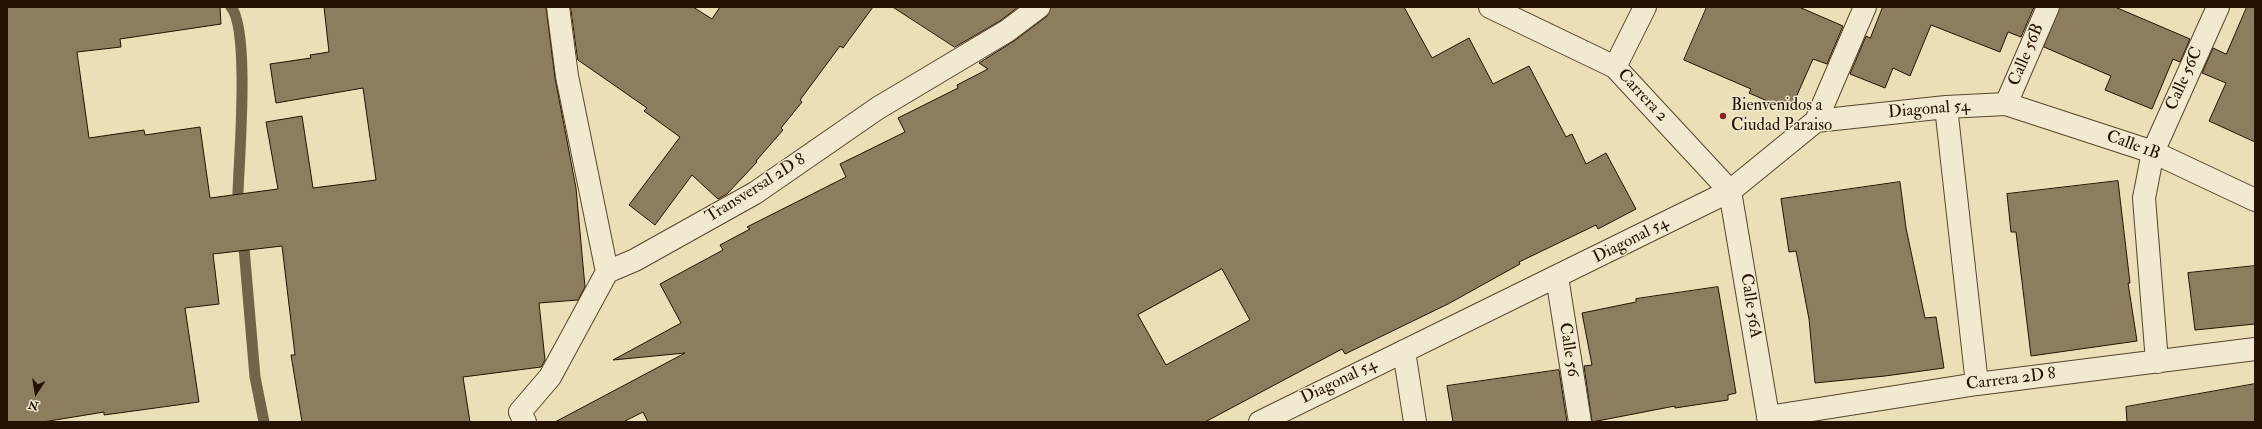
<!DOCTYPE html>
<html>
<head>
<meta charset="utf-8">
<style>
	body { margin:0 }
	#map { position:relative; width:2262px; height:429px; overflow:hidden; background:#eadfb6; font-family:"IM FELL Double Pica",serif }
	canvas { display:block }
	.frame { position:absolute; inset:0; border:8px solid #261200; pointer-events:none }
	.north { position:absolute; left:16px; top:373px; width:40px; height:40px; -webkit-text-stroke:3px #f1ead0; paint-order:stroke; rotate:192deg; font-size:11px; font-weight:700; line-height:16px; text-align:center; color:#261200 }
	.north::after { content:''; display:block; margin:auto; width:14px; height:18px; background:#261200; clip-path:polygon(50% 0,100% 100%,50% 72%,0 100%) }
</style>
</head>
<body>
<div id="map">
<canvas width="2262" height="429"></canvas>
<div class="frame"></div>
<div class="north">N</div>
</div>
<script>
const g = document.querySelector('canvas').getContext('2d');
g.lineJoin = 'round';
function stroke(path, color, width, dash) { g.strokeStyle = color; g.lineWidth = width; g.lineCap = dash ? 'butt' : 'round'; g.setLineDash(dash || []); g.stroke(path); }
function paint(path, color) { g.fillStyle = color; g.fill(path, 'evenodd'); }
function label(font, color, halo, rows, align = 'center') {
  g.font = font + ' "IM FELL Double Pica",serif'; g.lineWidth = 3; g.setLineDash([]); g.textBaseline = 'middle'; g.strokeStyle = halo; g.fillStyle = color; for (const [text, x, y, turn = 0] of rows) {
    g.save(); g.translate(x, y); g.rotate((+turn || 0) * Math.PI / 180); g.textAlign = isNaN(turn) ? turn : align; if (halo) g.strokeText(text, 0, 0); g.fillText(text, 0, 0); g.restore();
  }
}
stroke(new Path2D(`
	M231,7C250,29 239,159 238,193L240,209
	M243,236L255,377L264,422`), '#736348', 11);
const building = new Path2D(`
	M7,7H220L221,24L120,39L121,47L77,52L89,138L144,130L145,135L200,127L210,198L278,189L266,122L302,116L313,188L376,180L363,88L276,103L270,64L311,58L310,55L329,52L324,7H546L555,78L576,188L585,287L578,300L539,303L545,360L541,367L463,377L470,422H302L291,355H295L282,246L213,254L219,304L185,308L199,402L104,415V412L43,422H7Z
	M571,7H693L712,19L720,7H873L843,48L840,46L800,100L802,102L781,128L783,130L756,161L757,162L727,194L718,199L692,175L655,225L629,205L680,137L644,111L647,108L578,60Z
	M893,7H1018L1000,21L955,47Z
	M1051,7H1404L1432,58L1469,38L1493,84L1529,66L1566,137L1572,134L1586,164L1606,153L1636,209L1598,229L1596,225L1519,262L1520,264L1448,304L1345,354L1342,349L1205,422H648L643,412L623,422H555L685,353L613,360L681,323L660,284L723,250L720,245L750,229L747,227L846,177L840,164L905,132L898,118L958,88L957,85L988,69L979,63L1014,41L1046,17ZM1222,269L1250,320L1166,365L1138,315Z
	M1707,7H1799L1843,26L1827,64L1813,59L1790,111L1749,93L1751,89L1684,60Z
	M1883,7H2034L2021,37L2008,32L2000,52L1931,25L1910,76L1893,68L1885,88L1850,74L1866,36L1870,38Z
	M2060,7H2115L2190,39L2180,62L2173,59L2152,109L2105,90L2111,76L2044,47Z
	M2247,7H2255V142L2209,121L2226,83L2202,73L2213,48L2226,54Z
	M2118,181L2130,283H2128L2137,341L2031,356L2016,232H2011L2007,194Z
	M1900,182L1906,228L1925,318L1936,317L1944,368L1885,376L1815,383L1809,319L1796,251L1789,252L1781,199Z
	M2255,266V324L2195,330L2188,273Z
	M1718,287L1736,393L1728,395V400L1675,408V406L1592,422L1584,366L1592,365L1582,313L1636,302V299Z
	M1559,370L1567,422H1453L1447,386Z
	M2255,384V422H2127L2126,407Z`);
paint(building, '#8c7d5f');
stroke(building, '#261200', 1);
const minor = new Path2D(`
	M558,7L567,76L607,272
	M1490,7L1615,67L1730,191L1769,422
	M1615,67L1645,7
	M2006,104L2048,7
	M1946,107L1977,384
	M1816,121L1865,7
	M1557,277L1580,422
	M1404,351L1415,422
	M2157,362L2144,198L2153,152L2218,7
	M1768,417L1977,384L2255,349
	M525,422L520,412L550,377L607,272L635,260L755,193L878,108L1007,31L1039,7
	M1260,422L1730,191L1816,121L1946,107L2006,104L2153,152L2255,200`);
stroke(minor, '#57452e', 24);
stroke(minor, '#f1ead0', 22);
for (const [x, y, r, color] of [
	[1723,116,4,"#8f2418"]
]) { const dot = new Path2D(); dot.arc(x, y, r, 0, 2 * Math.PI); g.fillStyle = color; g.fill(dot); stroke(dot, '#f1ead0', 1.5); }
label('17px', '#261200', '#f1ead0', [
	["Calle 56B",2027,55,-67],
	["Calle 56C",2185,79,-66],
	["Carrera 2",1642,96,47],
	["Diagonal 54",1929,110,-5],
	["Calle 1B",2133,146,20],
	["Transversal 2D 8",756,189,-32],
	["Diagonal 54",1631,241,-27],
	["Calle 56A",1750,306,81],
	["Calle 56",1568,350,81],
	["Carrera 2D 8",2011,380,-7],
	["Diagonal 54",1339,382,-26]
]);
label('17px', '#261200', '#f1ead0', [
	["Bienvenidos a",1731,106],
	["Ciudad Paraiso",1731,126]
], 'left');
</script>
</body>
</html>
